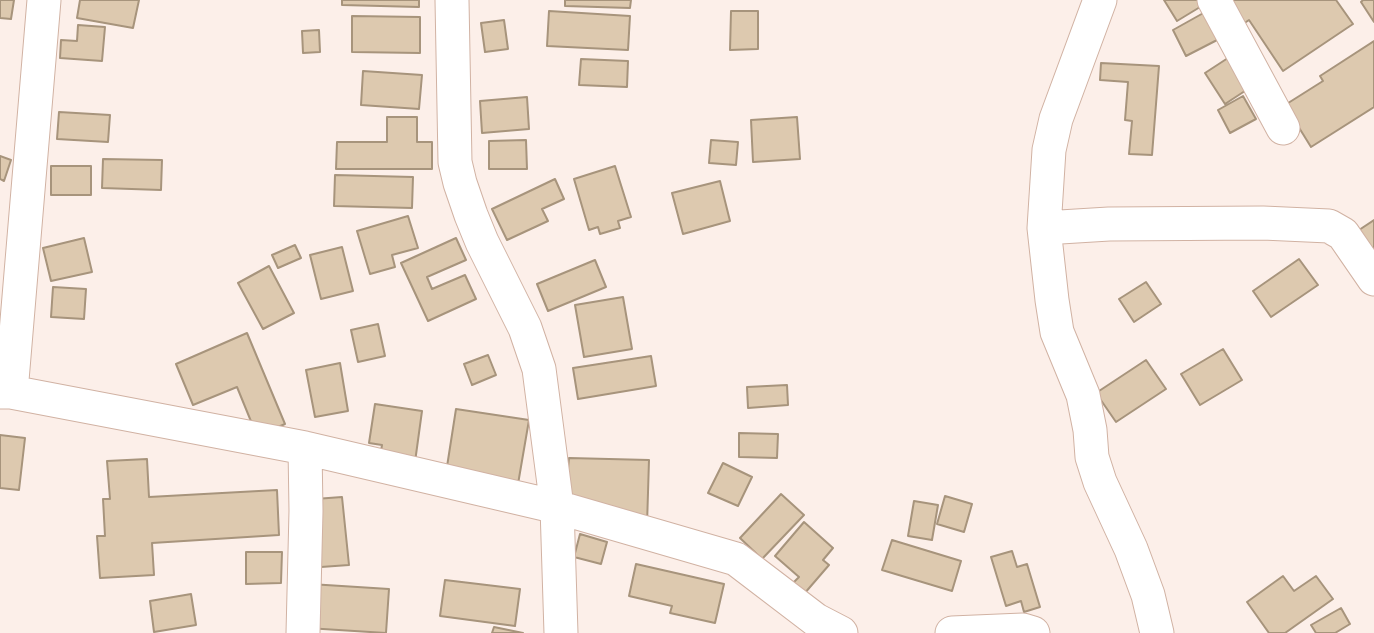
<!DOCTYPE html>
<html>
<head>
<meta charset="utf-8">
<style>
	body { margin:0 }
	canvas { display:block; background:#fcefe9 }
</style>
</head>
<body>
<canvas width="1374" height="633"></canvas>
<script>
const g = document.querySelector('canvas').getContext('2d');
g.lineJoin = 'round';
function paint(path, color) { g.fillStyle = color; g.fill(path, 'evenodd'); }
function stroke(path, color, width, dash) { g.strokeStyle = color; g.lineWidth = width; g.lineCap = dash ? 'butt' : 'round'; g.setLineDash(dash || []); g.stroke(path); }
const building = new Path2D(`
	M0,0H14L11,19L0,18Z
	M80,0H139L133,28L77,18Z
	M342,0H419V7L342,5Z
	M565,0H631L630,8L565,6Z
	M1164,0H1202L1205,4L1177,21Z
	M1226,0H1336L1353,24L1283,71L1249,20L1243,24Z
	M1363,0H1374V22L1361,2Z
	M549,11L630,16L628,50L547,46Z
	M731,11H758V49L730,50Z
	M1207,11L1221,38L1186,56L1173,30Z
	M352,16L420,17V53L352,52Z
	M504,20L508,49L485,52L481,23Z
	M78,25L105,27L102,61L60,58L61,40L77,41Z
	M319,30L320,52L303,53L302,31Z
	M1374,41V107L1311,147L1285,105L1323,81L1320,76Z
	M1231,56L1251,87L1225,104L1205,73Z
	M581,59L628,61L627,87L579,85Z
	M1101,63L1159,66L1152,155L1129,154L1132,121L1125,120L1128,82L1100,80Z
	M363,71L422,75L419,109L361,105Z
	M1243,96L1256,119L1230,133L1218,110Z
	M527,97L529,129L482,133L480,101Z
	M59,112L110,115L108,142L57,139Z
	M387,117H417V142H432V169H336L337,142H387Z
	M797,117L800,159L753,162L751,120Z
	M526,140L527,169H489V141Z
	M711,140L738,142L736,165L709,163Z
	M0,156L11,160L4,181L0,179Z
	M103,159L162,160L161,190L102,188Z
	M51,166H91V195H51Z
	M615,166L631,217L618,221L620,228L600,234L598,227L589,230L574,179Z
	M335,175L413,177L412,208L334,206Z
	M555,179L564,199L542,209L548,221L507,240L492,209Z
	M720,181L730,221L683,234L672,193Z
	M408,216L418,248L392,255L395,267L370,274L357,231Z
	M1374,220V266L1353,234Z
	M84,238L92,272L51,281L43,248Z
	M456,238L466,260L427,277L432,289L465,275L476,299L428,321L401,263Z
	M295,245L301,258L278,268L272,255Z
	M342,247L353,291L321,299L310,255Z
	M1299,259L1318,285L1271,317L1253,291Z
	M595,260L606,287L548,311L537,284Z
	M269,266L294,313L263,329L238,283Z
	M1146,282L1161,304L1134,322L1119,299Z
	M53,287L86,289L84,319L51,317Z
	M623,297L632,349L584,357L575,305Z
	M378,324L385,356L358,362L351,330Z
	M247,333L285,424L257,436L237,387L193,405L176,364Z
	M1223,349L1242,380L1200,405L1181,374Z
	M488,355L496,375L472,385L464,364Z
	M651,356L656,386L578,399L573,368Z
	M1146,360L1166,389L1116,422L1096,393Z
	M340,363L348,411L315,417L306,370Z
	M787,385L788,405L748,408L747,387Z
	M375,404L422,411L415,462L380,457L382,445L369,443Z
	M456,409L529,420L518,484L446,473Z
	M739,433L778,434L777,458L739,457Z
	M0,435L25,438L19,490L0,488Z
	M569,458L649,460L647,525L565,501Z
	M147,459L149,497L277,490L279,535L152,543L154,575L100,578L97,536H105L103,499H110L107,461Z
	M723,463L752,477L738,506L708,493Z
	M781,494L804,515L762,559L740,538Z
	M945,496L972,504L964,532L937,524Z
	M342,497L349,565L321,567L315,499Z
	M914,501L938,505L932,540L908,536Z
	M804,522L833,548L823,560L829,565L804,594L792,584L799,577L775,556Z
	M580,534L607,542L601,564L574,557Z
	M892,540L961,561L952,591L882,570Z
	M1012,551L1017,567L1027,564L1040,607L1024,612L1021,601L1006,606L991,557Z
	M246,552H282L281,583L246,584Z
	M636,564L724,584L715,623L670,613L672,606L629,596Z
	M1283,576L1294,591L1316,576L1333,599L1285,633H1269L1247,602Z
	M445,580L520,589L515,626L440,616Z
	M310,584L389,589L386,633L307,628Z
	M191,594L196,625L154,632L150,601Z
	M1341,608L1350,624L1335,633H1316L1311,625Z
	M494,627L523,633H492Z`);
paint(building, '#ddc9af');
stroke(building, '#a7947c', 2);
const minor = new Path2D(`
	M452,0L455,162L460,183L471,215L482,242L525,328L539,369L557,507L561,633
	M1100,0L1056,119L1049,150L1044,228L1052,300L1057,332L1083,395L1090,430L1092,457L1100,482L1131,549L1148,595L1157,633
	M1214,0L1283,128
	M1044,228L1109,224L1263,223L1329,226L1343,234L1374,279
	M0,392H11L305,448L557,507L736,559L816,620L841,633
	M11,392L44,0
	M303,633L306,511L305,448
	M952,633L1023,630L1033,633`);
stroke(minor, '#d1b2a3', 35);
stroke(minor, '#fff', 33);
</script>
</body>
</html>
